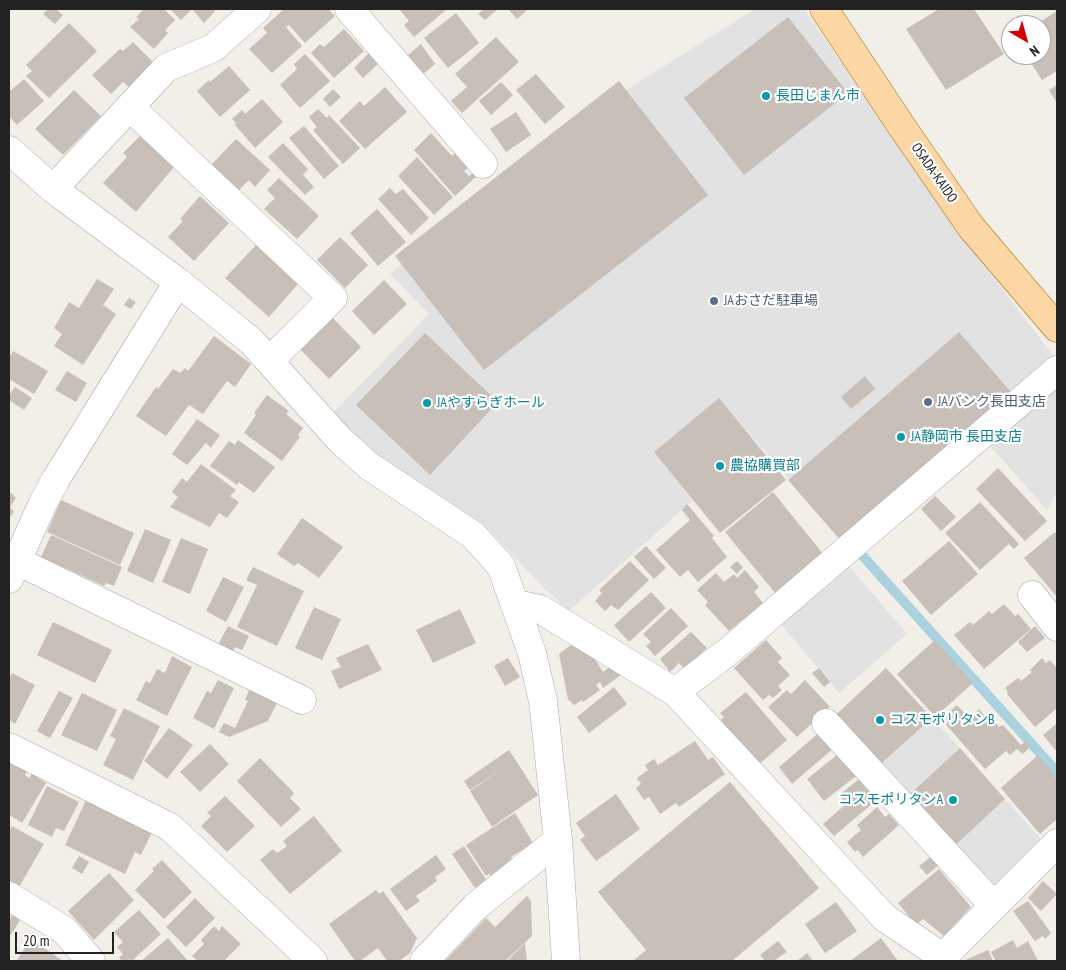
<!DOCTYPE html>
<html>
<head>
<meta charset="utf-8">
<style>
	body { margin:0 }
	#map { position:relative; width:1066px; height:970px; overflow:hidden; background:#f2efe9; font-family:"PT Sans Narrow",sans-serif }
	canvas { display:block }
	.frame { position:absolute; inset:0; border:10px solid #222; pointer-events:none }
	.north { position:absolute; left:1001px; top:15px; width:50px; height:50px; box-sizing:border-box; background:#fff; border:1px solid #a7a7a7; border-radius:50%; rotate:142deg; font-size:14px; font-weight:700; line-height:20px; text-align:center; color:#222 }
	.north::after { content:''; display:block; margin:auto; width:18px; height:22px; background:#d40000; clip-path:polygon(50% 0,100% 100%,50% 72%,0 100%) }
	.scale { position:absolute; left:15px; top:932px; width:99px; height:22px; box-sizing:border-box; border:2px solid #222; border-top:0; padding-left:6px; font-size:15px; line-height:18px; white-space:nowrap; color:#222; -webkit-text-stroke:4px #fff; paint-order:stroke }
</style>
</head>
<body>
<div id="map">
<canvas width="1066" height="970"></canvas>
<div class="frame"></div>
<div class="north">N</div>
<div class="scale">20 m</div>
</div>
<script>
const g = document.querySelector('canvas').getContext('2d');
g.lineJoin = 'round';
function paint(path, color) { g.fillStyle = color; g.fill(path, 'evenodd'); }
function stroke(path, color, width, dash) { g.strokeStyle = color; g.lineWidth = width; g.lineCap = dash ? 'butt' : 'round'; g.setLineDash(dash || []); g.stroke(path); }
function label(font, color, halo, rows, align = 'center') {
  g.font = font + ' "PT Sans Narrow","Noto Sans JP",sans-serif'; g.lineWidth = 4.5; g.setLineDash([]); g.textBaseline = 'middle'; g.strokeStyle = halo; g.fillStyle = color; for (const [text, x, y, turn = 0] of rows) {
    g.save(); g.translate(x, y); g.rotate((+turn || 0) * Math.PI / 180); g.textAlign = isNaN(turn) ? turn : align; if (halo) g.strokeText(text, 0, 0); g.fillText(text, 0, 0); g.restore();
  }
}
paint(new Path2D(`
	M755,9H804L940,207L1055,358L1013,393L959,332L789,479L719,399L654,452L693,500L569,611L543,587L485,526L349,435L334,412L429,314L390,274L483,189L591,112Z
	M1057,370V492L1047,510L981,436Z
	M847,564L907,634L839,693L780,623Z
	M932,718L960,748L901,801L874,771Z
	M1005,799L1051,850L994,906L948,852Z`), '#e2e2e2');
stroke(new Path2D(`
	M860,553L1057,772`), '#aad3df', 10);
paint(new Path2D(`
	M48,9H56L63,15L55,24L43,14Z
	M144,9H164L175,20L165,30L168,33L154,49L130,27L139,19L136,17Z
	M170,9H213L215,11L204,23L192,9L181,20Z
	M284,9H328L335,16L305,43L289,25L286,27L302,46L272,73L249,49L267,33L263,28Z
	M399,9H447L414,37L404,25L409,21Z
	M484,9H498L485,20L478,14Z
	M508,9H528L517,19Z
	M939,9H974L1004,54L946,90L906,29Z
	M1057,11V71L1042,80L1026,55H1041V25H1035Z
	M456,13L479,43L448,68L424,38Z
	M788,17L848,93L744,175L684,98Z
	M69,23L97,51L49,98L26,76L32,71L26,65Z
	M344,29L364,51L334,78L311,53L320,44L324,47Z
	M496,37L519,62L462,113L451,101L467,87L455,74Z
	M133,42L153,62L129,87L123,82L111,94L92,75L120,49L123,51Z
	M421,44L435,64L423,74L408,55Z
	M369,53L378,64L363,78L354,68Z
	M305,54L330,81L300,108L280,85L297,69L294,64Z
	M229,66L250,90L220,117L197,91L209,80L210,82Z
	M536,74L565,107L545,124L516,90Z
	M24,79L44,101L17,125L9,116V92Z
	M619,81L708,195L484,370L395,256Z
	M501,82L513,95L491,115L479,101Z
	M1057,85V103L1049,90Z
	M385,87L407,112L365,149L339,121L360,101L364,106Z
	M333,89L341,97L330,107L323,99Z
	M74,90L101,116L63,155L35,129Z
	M262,99L283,122L255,148L235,125L236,123L232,119L242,110L245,114Z
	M318,109L327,118L329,115L360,148L343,164L313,130L317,127L309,117Z
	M516,112L531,135L506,152L490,129Z
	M304,126L339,166L324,179L289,138Z
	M431,133L452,156L457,152L470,166L464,171L469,176L474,172L478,175L455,196L414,150Z
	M140,136L174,167L136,212L103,183L127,157L123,153Z
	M236,139L270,170L255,187L249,180L239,190L211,165Z
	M283,143L308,169L303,175L314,187L305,195L268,157Z
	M417,157L453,197L434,215L398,176Z
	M279,178L319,216L297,239L264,209L275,198L267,190Z
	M390,188L396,194L403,189L429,218L411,235L378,199Z
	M200,196L229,223L194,261L168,237L183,221L180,219Z
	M377,209L406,242L378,266L350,233Z
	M340,237L368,265L345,288L317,260Z
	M256,245L298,284L269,317L225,278Z
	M97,279L114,289L103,305L116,314L83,365L54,346L62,334L54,328L69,302L79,308Z
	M384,280L407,304L374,335L352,311Z
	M129,298L136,302L131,309L124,305Z
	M331,316L361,347L329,379L298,347Z
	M959,332L1013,394L842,542L788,480Z
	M425,333L498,402L430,475L356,405Z
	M214,336L251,364L235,387L227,381L203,414L189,405L166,436L136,416L156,387L158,389L173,369L180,373L185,368L188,371Z
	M13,351L48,371L34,394L9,379V358Z
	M67,371L87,383L76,402L55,390Z
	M865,376L875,389L851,409L841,397Z
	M15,387L32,398L24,410L9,400V395Z
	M267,395L289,411L286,414L303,428L298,435L300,437L282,461L244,433L256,415L254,413Z
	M719,398L786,480L720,533L654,452Z
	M197,419L220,435L211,448L206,443L187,465L172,454Z
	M238,440L275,467L254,493L239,482L237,485L210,466L229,441L235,445Z
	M201,464L236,490L230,496L239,502L227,518L219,513L210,527L170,507L178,497L172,492L182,478L187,482Z
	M998,468L1047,521L1025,541L976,489Z
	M9,491L16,498L10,507L14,512L9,518Z
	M773,492L824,555L776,594L725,532Z
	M935,496L956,517L941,531L921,509Z
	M61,500L134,533L120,565L47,532Z
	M980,502L1019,544L1014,549L1009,544L980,570L945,533Z
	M687,504L714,536L712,538L727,557L698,582L688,570L680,577L656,550L690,520L682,510Z
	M302,518L343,547L319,578L298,563L294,566L277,554Z
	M145,529L171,540L153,583L127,571Z
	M1055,532L1057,535V597L1024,558Z
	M51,535L122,567L114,586L106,583L104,586L41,557Z
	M181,538L208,549L190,594L162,582Z
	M949,541L978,574L931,615L902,581Z
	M646,546L666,568L654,579L634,557Z
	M630,561L649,580L618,610L611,605L605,611L595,601L602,593L599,590Z
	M737,561L743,567L737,574L730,567Z
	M253,567L304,591L277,646L237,627L257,585L246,580Z
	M745,570L759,587L754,592L763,603L729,631L705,605L708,602L697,590L716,573L724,582L734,574L737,578Z
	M223,577L244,587L226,622L206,611Z
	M651,592L666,608L629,642L614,625Z
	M1004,604L1015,616L1018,614L1031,629L984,669L954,635L970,622L973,625L989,611L992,614Z
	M314,607L341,619L322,660L295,648Z
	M671,608L688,626L655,656L646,646L651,642L643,634Z
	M460,609L476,643L433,663L416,630Z
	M53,622L112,650L95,683L37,655Z
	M228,626L249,636L242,650L235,647L232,652L218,645Z
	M1035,626L1045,638L1027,652L1018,642Z
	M691,632L707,648L684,669L679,663L670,672L660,659Z
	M766,640L782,658L778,662L790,675L778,686L782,690L773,698L769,695L763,700L734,668Z
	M935,640L973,683L935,717L897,674Z
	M368,644L382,670L339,689L331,671L341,667L336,658Z
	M571,645L593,656L603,672L613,665L621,675L603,688L600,682L596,685L600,690L583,702L582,700L574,705L568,699L559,654Z
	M172,656L192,667L167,716L136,700L146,681L150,683L157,669L165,673Z
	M508,658L520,677L505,686L494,666Z
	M1042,658L1046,663L1050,660L1057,668V708L1035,727L1007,694L1008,692L1005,688L1018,678L1021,681L1032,672L1030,670Z
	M819,668L830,682L824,687L812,673Z
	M886,668L932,718L873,771L828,722Z
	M12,673L35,685L15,724L9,720V679Z
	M218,680L234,688L214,729L193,718L207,691L211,693Z
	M805,680L830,707L797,737L768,707L787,690L791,694Z
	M614,687L627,704L589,733L577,717Z
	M250,688L278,701L268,721L229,737L219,732L224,723L235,728L248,701L245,700Z
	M59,691L73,698L50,738L37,731Z
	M746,692L787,740L757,766L719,721L724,717L720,713Z
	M82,693L117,710L97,751L61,735Z
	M957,705L969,718L979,709L991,724L994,721L999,727L1003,725L1021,745L1026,741L1030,747L1023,754L1017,749L1010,755L1006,751L985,769L941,719Z
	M124,708L160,726L133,780L103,765L116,739L110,736Z
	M1057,723V752L1043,735Z
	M169,728L193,745L167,779L144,761Z
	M821,731L835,747L792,784L779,767Z
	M695,741L708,760L713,757L725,774L679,807L676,803L660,814L649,797L644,800L636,788L641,784L637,778L648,770L645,765L654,759L658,765Z
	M210,744L229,764L200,792L180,772Z
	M960,748L1005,799L948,852L901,802Z
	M509,750L538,795L492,827L470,791L505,767L470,790L464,781Z
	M842,751L860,773L824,801L807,779Z
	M1038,755L1057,779V819L1040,834L1001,788Z
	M260,758L294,793L290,798L301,809L281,827L237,781Z
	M9,759L29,768L25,775L29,778L32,774L46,783L22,823L9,815Z
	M859,779L868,790L871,788L879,798L834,836L823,824L846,804L839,795Z
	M730,782L819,888L732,961H633L646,950L598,892Z
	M47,786L79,802L64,831L56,828L52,837L28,825Z
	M616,794L640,829L596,861L580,840L585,836L576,823Z
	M225,796L255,826L227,852L201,826L211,816L207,813Z
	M87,798L153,830L141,855L135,852L125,874L65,845Z
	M877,807L885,817L889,814L899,825L863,857L858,850L855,852L847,842L861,830L857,825Z
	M515,813L533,843L511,857L513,860L491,876L489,874L486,876L466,845Z
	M314,816L342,851L290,894L260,860L273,849L277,853L287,846L283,841Z
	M12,826L44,844L19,887L9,880V831Z
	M464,846L487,881L475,888L452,854Z
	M436,855L446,869L435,877L437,881L416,896L420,901L406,911L390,889Z
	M933,855L940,864L927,875L919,866Z
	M79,856L89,862L82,874L72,868Z
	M162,860L192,892L164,919L135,890L154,871L152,869Z
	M939,869L971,907L944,936L923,919L916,925L898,903Z
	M109,873L134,900L94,940L68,911Z
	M1043,881L1057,894L1041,911L1028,898Z
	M376,890L379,894L383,891L417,938L410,953L399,961H387L378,948L360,961H355L329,924Z
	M527,896L531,901L532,936L505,961H445L486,918L495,927Z
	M195,898L215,918L186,947L166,927Z
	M1028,901L1051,933L1045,939L1043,936L1035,941L1013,911Z
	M836,902L857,931L825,953L805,924Z
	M139,910L161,934L132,961L130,959L128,961H123L119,958L123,954L117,947L123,942L114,932Z
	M12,915L20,920L11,935L9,933V920Z
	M214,926L219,931L222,926L241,944L224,961H198L192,956L204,944L201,940Z
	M168,938L188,961H141Z
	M881,938L898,961H850Z
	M31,939L63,961H16Z
	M1013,940L1017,948L1028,941L1038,961H996L991,952Z
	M778,941L787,952L774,961H765L760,955Z
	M525,943L527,961H507Z
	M988,950L993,961H963Z
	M807,953L813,961H797Z`), '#c7bfb8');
const minor = new Path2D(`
	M349,9L483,164
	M130,107L333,298L269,361
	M9,150L53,189L178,282L251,341L340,440L369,466L473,535L501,566L532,653L543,701L558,840L566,961
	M53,189L166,68L213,48L257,9
	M9,557L302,700
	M9,579L42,505L56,479L178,282
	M1032,595L1057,627
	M516,604L540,609L675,692L885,918L944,958L943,961
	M675,692L730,650L1057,370
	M826,723L994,906
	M9,747L170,827L313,961
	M9,896L64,930L91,961
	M424,961L475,907L558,840
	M939,961L1057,843`);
const major = new Path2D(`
	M824,9L900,124L971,227L1057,328`);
stroke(minor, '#a9a9a9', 29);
stroke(major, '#a06b00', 29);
stroke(minor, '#fff', 28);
stroke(major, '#fcd6a4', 28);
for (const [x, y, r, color] of [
	[766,96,5,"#0f9aa8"],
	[714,301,5,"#5c6f8a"],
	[928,402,5,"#5c6f8a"],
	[427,403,5,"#0f9aa8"],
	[901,437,5,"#0f9aa8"],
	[720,466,5,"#0f9aa8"],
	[880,720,5,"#0f9aa8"],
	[953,800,5,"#0f9aa8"]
]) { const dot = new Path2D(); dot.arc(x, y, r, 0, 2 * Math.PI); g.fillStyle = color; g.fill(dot); stroke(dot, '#fff', 2); }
label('14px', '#0d838f', '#fff', [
	["長田じまん市",776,96],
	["JAやすらぎホール",437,403],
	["JA静岡市 長田支店",911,437],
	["農協購買部",730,466],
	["コスモポリタンB",890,720],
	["コスモポリタンA",943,800,"right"]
], 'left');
label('14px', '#222', '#fff', [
	["OSADA-KAIDO",934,173,55]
]);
label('14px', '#4e5e75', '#fff', [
	["JAおさだ駐車場",724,301],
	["JAバンク長田支店",938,402]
], 'left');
</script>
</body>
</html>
